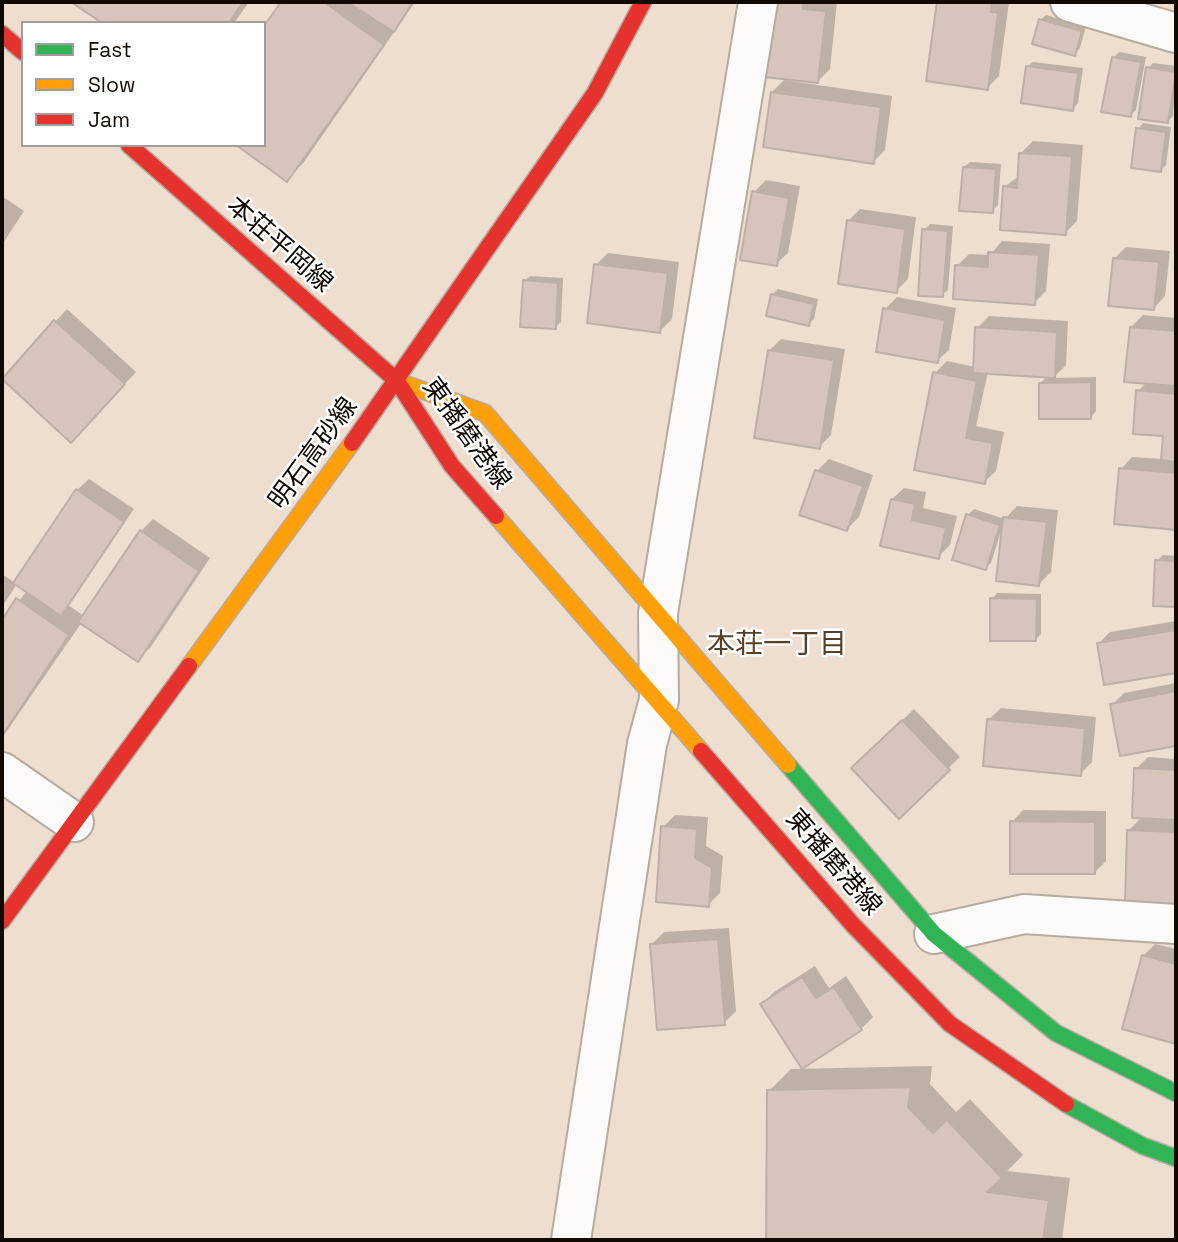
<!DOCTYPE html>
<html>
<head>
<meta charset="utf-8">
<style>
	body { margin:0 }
	#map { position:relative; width:1178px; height:1242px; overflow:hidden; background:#eddecf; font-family:"Space Grotesk",sans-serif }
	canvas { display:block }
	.frame { position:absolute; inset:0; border:4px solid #120902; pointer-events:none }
	.legend { position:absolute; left:21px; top:21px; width:245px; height:126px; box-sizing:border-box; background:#fff; border:2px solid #a09d9a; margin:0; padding:9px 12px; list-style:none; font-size:21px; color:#120902 }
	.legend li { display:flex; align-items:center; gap:14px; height:35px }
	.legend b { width:35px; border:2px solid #a09d9a }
</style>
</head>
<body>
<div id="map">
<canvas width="1178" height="1242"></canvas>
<div class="frame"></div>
<ul class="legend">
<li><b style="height:9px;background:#30b455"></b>Fast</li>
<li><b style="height:9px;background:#ff9f0a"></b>Slow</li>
<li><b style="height:9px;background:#e5322d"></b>Jam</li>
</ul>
</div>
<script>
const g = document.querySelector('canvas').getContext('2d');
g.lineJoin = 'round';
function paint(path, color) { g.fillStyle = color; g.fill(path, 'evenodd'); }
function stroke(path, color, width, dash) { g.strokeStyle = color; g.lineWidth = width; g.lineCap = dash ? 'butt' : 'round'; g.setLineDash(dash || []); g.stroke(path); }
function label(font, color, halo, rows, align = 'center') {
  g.font = font + ' "Space Grotesk","Noto Sans JP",sans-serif'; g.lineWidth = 5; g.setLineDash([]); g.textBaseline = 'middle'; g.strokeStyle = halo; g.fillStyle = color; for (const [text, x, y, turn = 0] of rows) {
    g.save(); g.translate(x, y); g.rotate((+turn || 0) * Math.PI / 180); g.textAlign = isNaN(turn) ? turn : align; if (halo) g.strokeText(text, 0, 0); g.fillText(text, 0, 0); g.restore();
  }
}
paint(new Path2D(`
	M74,2H249L234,23H105Z
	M284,2H415L304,162L287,180L264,145V29Z
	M773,2H837L830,69L818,81Z
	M939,2H1009L999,76L987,88L928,79Z
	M1046,15L1086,26L1080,48L1074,54L1040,20Z
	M1119,52L1146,57L1136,110L1130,115L1114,57Z
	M1033,62L1083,68L1078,103L1073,109L1027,67Z
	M1153,63L1176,66L1173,116L1168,121L1148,68Z
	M784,80L892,96L885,150L873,162L772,92Z
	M1143,123L1171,127L1166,165L1160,170L1138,129Z
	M1033,141L1083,145L1077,221L1065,233L1004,187L1019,176L1021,153Z
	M970,162L1001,164L998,205L992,211L964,167Z
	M766,180L800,186L788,253L776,264L754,192Z
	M2,196L24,211L2,245Z
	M860,209L916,217L908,279L896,291L848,221Z
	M930,224L953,226L948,290L942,295L924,230Z
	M1002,241L1050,244L1046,291L1034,303L957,266L969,254L990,255Z
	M1126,247L1170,251L1165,296L1154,308L1114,259Z
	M608,253L679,262L672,319L660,331L596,265Z
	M530,276L563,278L561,322L555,327L524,281Z
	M778,289L818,299L814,319L808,324L772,295Z
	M897,297L956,308L949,350L937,361L885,309Z
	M67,309L136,372L83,429L3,378Z
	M1143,315L1176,318V528L1121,469L1132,457L1163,459L1165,435L1138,391L1147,382L1131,327Z
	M989,316L1068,321L1066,365L1053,378L1096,377V411L1091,417L1040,383L1048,376L988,372L976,426L1004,432L996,471L984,482L935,373L947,361L975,367L977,328Z
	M781,339L845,349L831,435L819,447L769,351Z
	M829,459L873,475L859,517L847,529L817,471Z
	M89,479L134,509L68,605L84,616L141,531L153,519L210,558L150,648L138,659L82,622L2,738V623L27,591L17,584L2,607V574L15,583L77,490Z
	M904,488L926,492L923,508L957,516L950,545L938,557L892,499Z
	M1017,506L1058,510L1051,572L1039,584L1002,528L991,563L985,568L954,559L968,515L974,509L1005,519Z
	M1163,555L1176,556V605L1155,604L1157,561Z
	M997,593L1041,594V634L1035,640L992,599Z
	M1176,621V672L1106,683L1098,644L1110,632Z
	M1176,683V744L1121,754L1112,705L1124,693Z
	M1001,708L1096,717L1092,762L1080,774L989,719Z
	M914,709L960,757L899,816L853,768Z
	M1148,757L1176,759V904L1127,902L1128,831L1143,816L1136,769Z
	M1023,810L1106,811V861L1094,873L1012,822Z
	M675,815L708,817L706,846L723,856L720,893L708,905L663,827Z
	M729,928L736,1011L724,1023L652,944L664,932Z
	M1155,944L1176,949V1042L1124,1027L1144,955Z
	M815,966L829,988L846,976L873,1017L861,1029L802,1067L762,1004L774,992Z
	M932,1066L930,1084L956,1112L970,1099L1023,1155L1007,1171L1070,1178L1062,1240H768L769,1091L791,1069Z`), '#0003');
const building = new Path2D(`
	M71,2H243L229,23H102Z
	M281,2H324L384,45L287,182L236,145H264V26Z
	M347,2H413L394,32Z
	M771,2H804L803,9L826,11L818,83L764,77Z
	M937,2H992L991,12L998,13L988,90L926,81Z
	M1039,19L1082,31L1075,56L1032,44Z
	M1112,57L1141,62L1131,117L1101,112Z
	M1026,66L1078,73L1073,111L1021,103Z
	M1146,67L1176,72L1168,123L1138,119Z
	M771,92L881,107L874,164L763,147Z
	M1136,128L1166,132L1161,172L1131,168Z
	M1019,153L1072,156L1066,235L1000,230L1003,186L1017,188Z
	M963,167L996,169L993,213L959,211Z
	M752,191L789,198L777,266L740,260Z
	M847,220L905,229L897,293L838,284Z
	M922,229L948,231L943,297L918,296Z
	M988,252L1039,255L1035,305L953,299L955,265L988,267Z
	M1113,258L1159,262L1154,310L1108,306Z
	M594,264L668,273L660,333L587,323Z
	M523,280L558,283L556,329L520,327Z
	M771,294L814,304L809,326L766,316Z
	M883,308L945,320L938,363L876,352Z
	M54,320L125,384L71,443L2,379Z
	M975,327L1057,332L1055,378L973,373Z
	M1130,327L1176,331V386L1124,382Z
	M768,350L834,360L820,449L754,438Z
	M933,372L977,381L966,438L993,443L985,484L914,470Z
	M1091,382V419H1039V383Z
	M1136,390L1176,394V462L1161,460L1163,436L1133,434Z
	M1119,468L1176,473V530L1114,524Z
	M815,470L863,486L847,531L799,515Z
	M76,489L124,522L61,616L13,583Z
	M891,499L915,504L912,520L946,528L939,559L880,546Z
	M966,514L1000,525L986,570L952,560Z
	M1003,517L1047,522L1039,586L996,581Z
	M140,530L199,571L138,662L78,622Z
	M1155,560L1176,561V607L1153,606Z
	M16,598L69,635L2,736V620Z
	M990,598L1037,599L1036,641H990Z
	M1176,630V673L1104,685L1097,643Z
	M1176,691V746L1120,756L1110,704Z
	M987,719L1085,728L1081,776L983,766Z
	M902,720L950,770L899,819L851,768Z
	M1134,768L1176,770V820L1132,818Z
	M1010,821L1095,822V874H1010Z
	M661,826L697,829L695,858L712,868L709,907L656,902Z
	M1127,830L1176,832V906L1125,904Z
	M718,939L725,1025L657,1030L650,944Z
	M1142,955L1176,964V1044L1122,1029Z
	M802,977L816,998L834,987L862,1030L802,1069L760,1004Z
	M911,1087L908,1107L933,1133L947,1120L1002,1178L987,1192L1049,1200L1043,1240H766L767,1090Z`);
paint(building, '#d7c5bb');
stroke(building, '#bdafa7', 2);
const street = new Path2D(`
	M1070,2L1176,33
	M2,772L74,822
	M934,934L1024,914L1176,924
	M571,1240L647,744L659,700L658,613L758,2`);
const fast = new Path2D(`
	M788,765L934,934L1056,1033L1176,1093
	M1066,1104L1143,1146L1176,1158`);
const slow = new Path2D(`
	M397,381L485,413L788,765
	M496,516L701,751
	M189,666L352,443`);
const jam = new Path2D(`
	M2,34L23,52
	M129,145L397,381L452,466L496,516
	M352,443L595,93L643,2
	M701,751L853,925L950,1024L1066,1104
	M2,921L189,666`);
stroke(street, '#b6ab9f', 42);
stroke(fast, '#b6ab9f', 19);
stroke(slow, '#b6ab9f', 19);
stroke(jam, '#b6ab9f', 19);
stroke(street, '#fcfaf8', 38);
stroke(fast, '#30b455', 16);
stroke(slow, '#ff9f0a', 16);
stroke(jam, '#e5322d', 16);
label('26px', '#120902', '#fff', [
	["本荘平岡線",279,245,41],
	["東播磨港線",466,434,54],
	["明石高砂線",314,454,-54],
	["東播磨港線",833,863,49]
]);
label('28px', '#564028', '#fff', [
	["本荘一丁目",777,645]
]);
</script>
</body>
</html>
